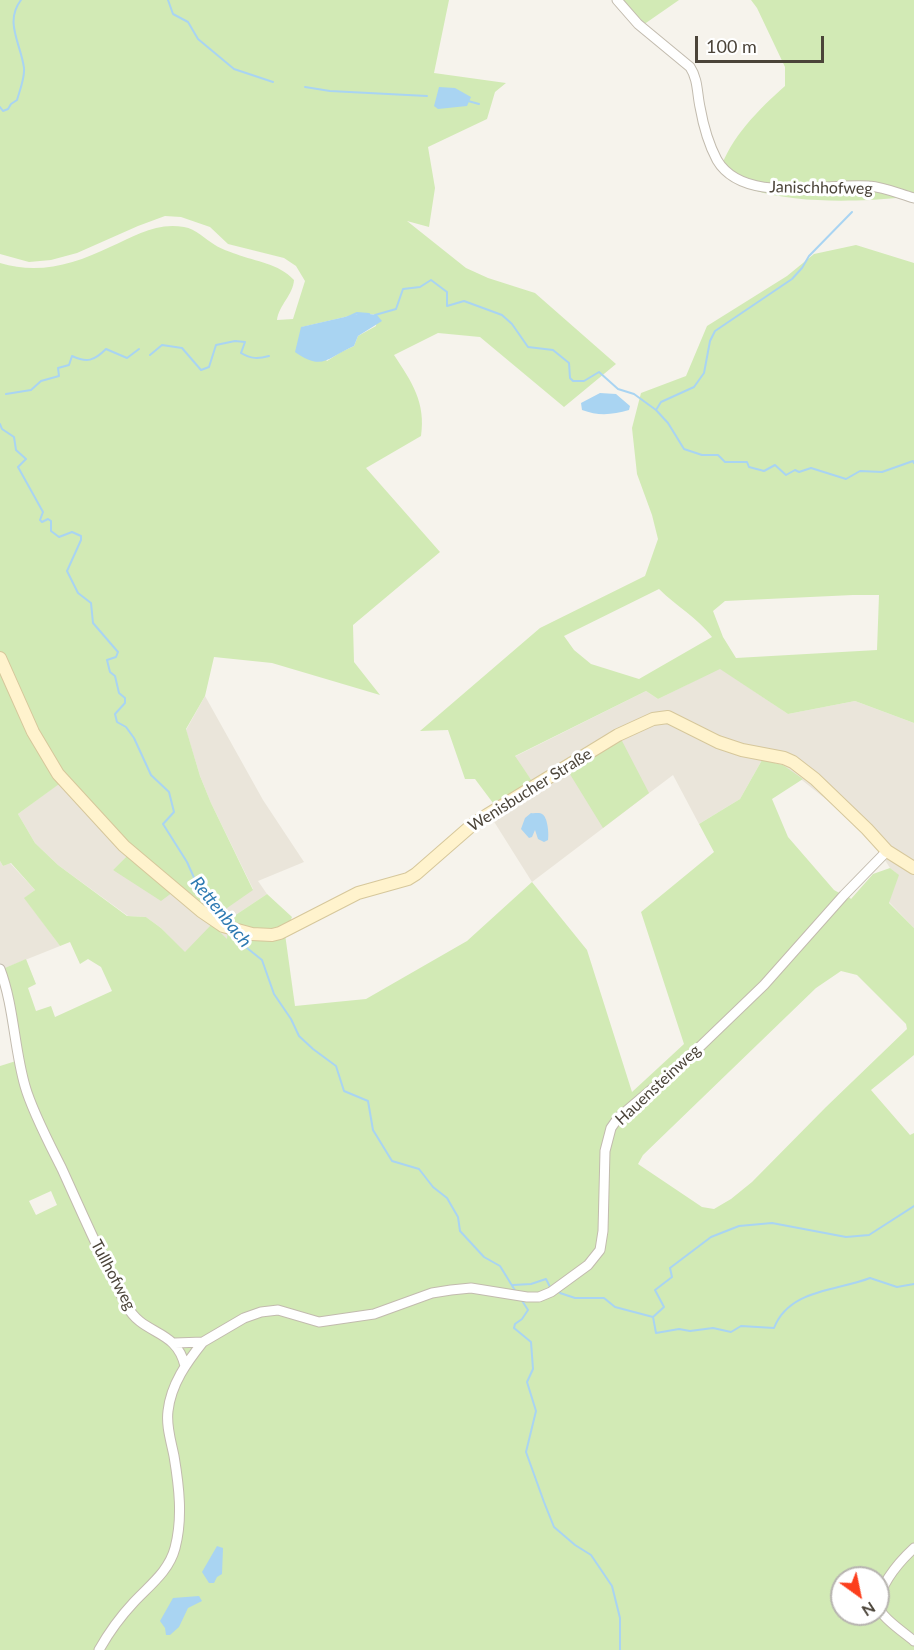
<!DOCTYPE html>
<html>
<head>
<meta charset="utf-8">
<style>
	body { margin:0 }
	#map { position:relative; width:914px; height:1650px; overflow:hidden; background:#f6f3ec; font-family:Lato,sans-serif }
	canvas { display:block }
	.north { position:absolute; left:830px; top:1566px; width:60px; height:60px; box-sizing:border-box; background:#fff; border:2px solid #b7b4b0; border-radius:50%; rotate:147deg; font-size:16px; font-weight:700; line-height:24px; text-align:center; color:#4b4439 }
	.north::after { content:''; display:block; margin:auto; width:21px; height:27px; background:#fc3f1d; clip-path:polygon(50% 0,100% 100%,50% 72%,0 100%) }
	.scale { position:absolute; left:695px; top:36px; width:129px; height:27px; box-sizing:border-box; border:3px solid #4b4439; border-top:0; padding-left:8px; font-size:18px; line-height:21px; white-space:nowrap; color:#4b4439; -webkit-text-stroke:4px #fff; paint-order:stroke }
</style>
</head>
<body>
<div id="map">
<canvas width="914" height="1650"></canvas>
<div class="north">N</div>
<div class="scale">100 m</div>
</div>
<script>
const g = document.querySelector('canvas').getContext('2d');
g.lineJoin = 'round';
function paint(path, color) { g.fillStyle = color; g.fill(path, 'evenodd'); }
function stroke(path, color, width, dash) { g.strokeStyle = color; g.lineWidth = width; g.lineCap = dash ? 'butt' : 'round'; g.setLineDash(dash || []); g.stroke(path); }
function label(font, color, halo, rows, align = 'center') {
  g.font = font + ' Lato,sans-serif'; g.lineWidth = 6; g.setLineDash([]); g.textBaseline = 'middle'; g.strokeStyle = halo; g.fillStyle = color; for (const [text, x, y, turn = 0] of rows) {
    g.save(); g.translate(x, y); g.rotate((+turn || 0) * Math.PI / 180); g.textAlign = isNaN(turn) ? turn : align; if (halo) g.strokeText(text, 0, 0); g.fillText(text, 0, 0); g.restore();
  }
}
paint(new Path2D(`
	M720,668L788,714L855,701L914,723V928L889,902L898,875L890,868L867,832L783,765L762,760L740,799L699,824L673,775L532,882L493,820V803L532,781L514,757L646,691L658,699Z
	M205,696L263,800L304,862L258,881L267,894L228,920L227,940L185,953L161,928L146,917L128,916L58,865L35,843L18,814L65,779L94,810L135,848L113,870L181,886L208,909L253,889L211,803L200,776L186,730Z
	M0,861L3,866L10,863L35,890L25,898L60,946L0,970Z`), '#eae5da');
paint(new Path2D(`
	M0,0H449L434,73L506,83L495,92L487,119L428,147L435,188L429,227L407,221L466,268L488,278L535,293L616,364L564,407L480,337L438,333L394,355C412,382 426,403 421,436L366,468L440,552L353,625L354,662L380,695L272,663L214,657L205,696L186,729L200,776L211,803L253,890L217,915L181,886L161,901L113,870L135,848L94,810L66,779L18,814L35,843L58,865L127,916L146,917L161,928L185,952L212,924L227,939L228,920L267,894L292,917L285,934L295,1006L366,999L467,941L532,882L587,950L632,1092L684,1044L641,912L714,852L699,824L740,799L762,760L783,765L803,779L772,799L788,837L834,890L843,895L845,893L851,899L873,874L890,868L899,875L889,903L914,928V1055L871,1090L910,1135L914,1133V1633L911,1635L914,1637V1650H0V1066L16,1061L0,970L26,959L36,984L28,988L36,1011L51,1006L55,1017L112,991L101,967L88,959L80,964L70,942L60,946L24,898L35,890L11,863L3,866L0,861V263C39,275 75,264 110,247C135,236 156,222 184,227C196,229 205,239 215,245C221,249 230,252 236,254C257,262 278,263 294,280C293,295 279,305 277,320L293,319L305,281L296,266L284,258L228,244L210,227L181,217L165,216L138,226L77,253L51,260L29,262L0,254ZM362,313L377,315L376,326L358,336L354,346L341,352L327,361L302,327ZM841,971L857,975L906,1024L907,1029L826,1107L752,1182L731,1199L714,1209L702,1207L638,1164L643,1155L816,988ZM51,1191L57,1205L36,1215L29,1201ZM842,1578H878V1614H842Z
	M620,0H679L643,25Z
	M751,0H914V193L902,190L897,198C854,202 794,203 753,190C742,186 731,177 720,171C729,139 760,108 785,86V67L757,8Z
	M856,245L914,263V723L855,701L788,714L720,669L658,699L646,691L515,756L532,781L493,803L475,779H465L448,730L420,731L540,628L645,576L658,539L652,515L637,474L632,428L641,393L686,376L707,326L787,276L814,254ZM659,589C676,606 698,618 712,637L639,679L591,664L574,650L564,636ZM853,595H879L877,650L736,658L723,637L713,611L725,601Z
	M621,739L649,793L603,828L568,771Z`), '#d2eab5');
paint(new Path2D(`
	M439,87L455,88L471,97L467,106L438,109L434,106Z
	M362,313L377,315L382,321L358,336L354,346C328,357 323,372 295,352L301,327Z
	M600,393L616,394L630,406L629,410C612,415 598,416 582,410L581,403Z
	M531,813C534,814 539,812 542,814C548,817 549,835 548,840L544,842L538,839L535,830L532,837L529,838L521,829L525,818Z
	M217,1546L223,1548L222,1574L217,1577L214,1583H209L202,1572Z
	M199,1596L202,1601L188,1608L179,1627L170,1635H166L165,1628L160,1621L173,1598Z`), '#a9d4f2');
stroke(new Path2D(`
	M168,0L173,14L188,22L198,39L234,69L273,82
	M305,87L330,91L427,96
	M468,101L479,104
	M0,107L3,111L8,109L11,104L17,100C20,90 25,77 24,68C21,44 4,22 21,0
	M375,315L396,309L403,289L420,287L431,280L447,292V306L464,301L502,315L512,324L528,347L553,350L569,363L570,378L573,381H584L599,372L618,389L634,394L656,410L668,423L684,449L702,455H718L725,462H747L749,467L764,471L775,465L786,475L795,470L799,472L811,468L846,479L860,471L882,472L913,461L914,463
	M344,319L357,313L369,314
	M150,355L162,345L182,348L201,370L209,367L216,345L235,341L245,342L241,353C251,359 258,359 269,356
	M6,394L31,390L41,381L59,376L58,368L69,365L72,356C87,363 94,361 106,349L127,358L139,349
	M656,410L661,402L694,387L704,373L710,341L715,331L792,279L802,268L809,256L852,212
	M0,424L2,429L14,437L16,450L26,459L18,467L43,512L40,520L42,522L48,519L51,521V531L59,537L72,532L81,536V540L67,571L78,593L91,603L93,623L118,652L116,657L107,660L110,672L115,676L119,693L125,698V703L115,714L117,722L126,727L134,738L151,775L169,792L174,812L163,824L187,862L200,891L212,895L227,922
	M236,934L247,948L262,960L274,994L291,1019L299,1036L313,1049L336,1066L344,1091L368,1101L373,1130L392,1161L419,1169L433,1187L447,1198L458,1217L460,1231L484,1257L500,1266L516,1292
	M513,1285L531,1284L546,1279L550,1287
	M560,1293L575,1298H604L615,1307L653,1317L656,1333L679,1329L690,1331L713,1328L731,1332L741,1326L774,1328C789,1289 837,1291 870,1278L897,1287L914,1284
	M521,1299L528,1310L522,1319L515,1324L514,1328L531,1342L533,1369L527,1382L536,1411L526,1452L544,1502L554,1527L575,1545L591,1555L612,1586L620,1618V1650
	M653,1317L664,1307L655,1290L672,1277L670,1268L711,1237L739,1226L772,1223L846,1237L869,1235L914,1206`), '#a9d4f2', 2);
const street = new Path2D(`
	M617,0L638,24L690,67C698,79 697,93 700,107C703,124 709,145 717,160C744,206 827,182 869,186C884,187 900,194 914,198
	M0,969C14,1006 14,1048 25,1086C32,1111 50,1145 62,1169C83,1215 103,1262 127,1306C143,1336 176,1328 185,1366
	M175,1343L203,1342L244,1318L261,1312L278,1310L319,1322L374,1314L432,1293L451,1290L471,1288L527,1297H539L551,1292L588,1265L600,1250L603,1231L605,1151L611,1128L618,1118L684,1062L764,985L844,895L887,851
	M914,1548C901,1560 870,1593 882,1613C888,1622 906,1634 914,1641
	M99,1650C109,1632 120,1617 134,1602C150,1585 169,1571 175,1548C183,1518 179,1486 174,1456C171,1441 166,1426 168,1411C171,1384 187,1362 203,1342`);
const secondary = new Path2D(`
	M0,658L33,732L58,774L124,846L201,911L223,926L252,934L272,935L280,933L358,893L408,879L416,874L471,826L487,815L618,735L653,719L668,717L718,742L742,750L784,758L793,762L815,779L867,829L887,851L914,868`);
stroke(street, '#c2bbae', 11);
stroke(secondary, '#d6c79b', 14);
stroke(street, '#fff', 9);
stroke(secondary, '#fff3cd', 12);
label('16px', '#4b4439', '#fff', [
	["Janischhofweg",821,188,1],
	["Wenisbucher Straße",530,790,-32],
	["Hauensteinweg",658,1085,-43],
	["Tullhofweg",113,1275,62]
]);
label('italic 18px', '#2e7ab2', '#fff', [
	["Rettenbach",221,912,51]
]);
</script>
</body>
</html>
